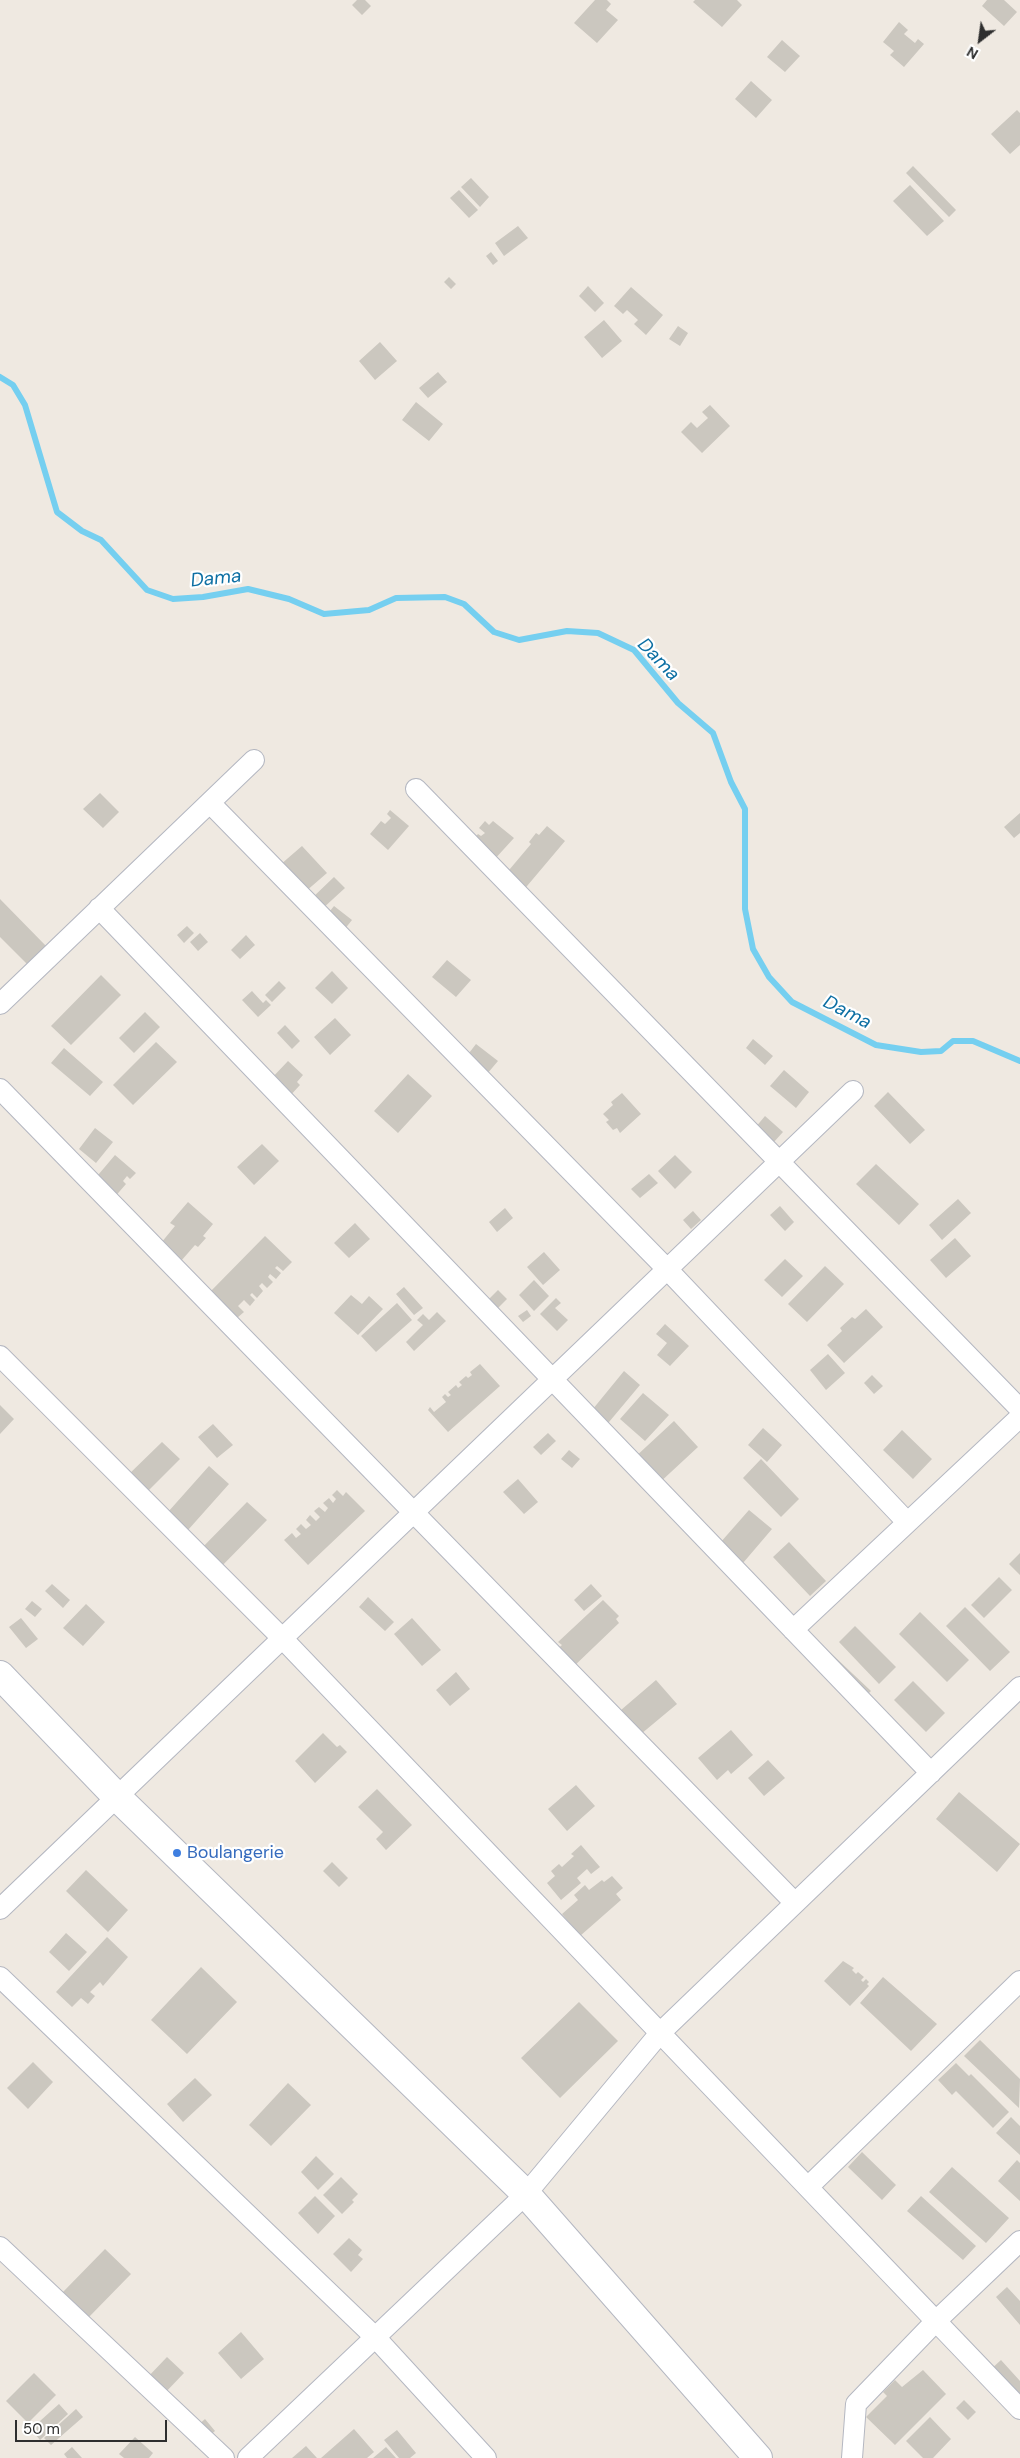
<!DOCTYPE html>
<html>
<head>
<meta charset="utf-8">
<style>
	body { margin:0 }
	#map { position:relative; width:1020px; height:2458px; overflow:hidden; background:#efe9e1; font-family:"DM Sans",sans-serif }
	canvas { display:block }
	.north { position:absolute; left:955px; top:15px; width:50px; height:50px; -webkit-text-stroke:4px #fff; paint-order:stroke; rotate:210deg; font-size:14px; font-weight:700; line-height:20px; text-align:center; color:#2e2e2e }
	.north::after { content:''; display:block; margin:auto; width:18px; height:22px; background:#2e2e2e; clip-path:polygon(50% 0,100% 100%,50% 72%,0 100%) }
	.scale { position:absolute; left:15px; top:2420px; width:152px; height:22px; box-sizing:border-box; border:2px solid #2e2e2e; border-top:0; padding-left:6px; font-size:15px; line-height:18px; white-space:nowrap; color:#2e2e2e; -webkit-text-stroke:4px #fff; paint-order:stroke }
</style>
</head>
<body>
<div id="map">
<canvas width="1020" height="2458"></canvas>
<div class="north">N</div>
<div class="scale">50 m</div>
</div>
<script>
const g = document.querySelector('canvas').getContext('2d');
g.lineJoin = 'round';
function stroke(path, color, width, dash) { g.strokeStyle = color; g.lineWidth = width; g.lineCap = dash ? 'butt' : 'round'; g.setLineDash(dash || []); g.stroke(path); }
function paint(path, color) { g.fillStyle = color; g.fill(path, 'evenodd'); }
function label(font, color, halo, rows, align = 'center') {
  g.font = font + ' "DM Sans",sans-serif'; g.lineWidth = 4.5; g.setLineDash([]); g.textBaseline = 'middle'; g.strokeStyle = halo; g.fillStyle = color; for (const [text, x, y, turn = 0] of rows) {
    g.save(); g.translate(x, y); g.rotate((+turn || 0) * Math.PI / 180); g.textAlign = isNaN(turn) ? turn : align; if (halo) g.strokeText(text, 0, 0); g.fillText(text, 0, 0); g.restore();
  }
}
stroke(new Path2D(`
	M0,377L13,385L25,405L57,512L82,531L101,540L147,590L173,599L203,597L248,589L289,599L324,614L369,610L396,598L445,597L464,604L494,632L519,640L567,631L598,633L634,650L678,703L713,733L731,782L745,809V909L753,949L769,977L792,1002L876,1045L921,1052L941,1051L953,1041H973L1020,1061`), '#75cff0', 6);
paint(new Path2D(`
	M357,0H365L371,6L362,15L352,5Z
	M595,0H607L611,4L606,10L618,20L597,43L574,23Z
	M695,0H737L742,5L722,27L693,2Z
	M987,0H1004L1017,12L1004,26L982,6Z
	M899,22L908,30L904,34L915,43L918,39L924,44L904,67L890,55L894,51L883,42Z
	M782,40L800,56L785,72L767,57Z
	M751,81L772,100L756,118L735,99Z
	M1017,110L1020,113V145L1010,154L991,134Z
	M913,166L956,210L949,217L906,173Z
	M471,178L489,197L480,207L461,187Z
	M910,185L944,221L927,236L893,201Z
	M459,190L478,210L469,218L450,198Z
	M518,226L528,238L504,256L495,243Z
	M491,252L498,261L493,265L486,256Z
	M449,277L456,284L451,289L444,282Z
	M588,286L604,303L595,312L579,296Z
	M631,287L663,315L646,335L634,324L638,320L627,310L623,314L614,306Z
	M604,320L622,341L602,358L584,337Z
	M678,326L688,333L680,346L669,339Z
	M380,342L397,361L375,380L359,361Z
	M438,372L447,382L428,398L419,388Z
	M416,402L443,424L429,441L402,420Z
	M710,405L730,426L702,453L681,432L691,422L697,428L708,418L702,412Z
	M100,793L119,812L103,828L83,809Z
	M390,810L409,826L388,850L370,834L381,821L385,824L391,818L387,814Z
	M1020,813V833L1014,838L1004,827Z
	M485,821L489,825L493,821L514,838L493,861L471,842L478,834L481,836L485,833L479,828Z
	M547,826L565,841L522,892L504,876L531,844L529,842L536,833L539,835Z
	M302,846L327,873L305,892L280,865Z
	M334,877L345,888L321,910L311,899Z
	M0,899L47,947L29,966L0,937Z
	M334,906L352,920L344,930L326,916Z
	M187,926L194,933L184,943L177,935Z
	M200,933L208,942L198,951L190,942Z
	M246,935L255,945L240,959L231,950Z
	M447,960L471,980L456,997L432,977Z
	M332,971L348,988L332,1004L315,988Z
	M101,975L121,995L71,1045L51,1026Z
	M279,981L286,988L272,1002L265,995Z
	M252,991L263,1003L266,1000L271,1005L258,1017L242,1000Z
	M145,1012L160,1027L134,1053L119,1038Z
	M335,1018L351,1035L330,1055L314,1037Z
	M285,1025L300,1041L292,1049L277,1033Z
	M753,1039L773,1056L765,1065L746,1048Z
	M156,1042L177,1062L133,1105L113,1085Z
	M476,1044L498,1061L487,1074L466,1057Z
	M64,1048L103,1082L90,1096L51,1063Z
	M288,1061L303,1075L297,1082L300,1085L288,1098L269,1081Z
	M784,1070L809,1092L796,1108L770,1086Z
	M408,1074L432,1096L398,1133L374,1111Z
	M888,1092L925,1130L910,1144L874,1106Z
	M622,1093L641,1114L620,1133L617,1128L613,1130L606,1122L609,1120L603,1114L613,1105L611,1102Z
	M765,1116L783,1132L773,1143L755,1128Z
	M95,1128L113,1142L96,1163L79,1149Z
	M262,1144L279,1161L254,1185L237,1167Z
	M115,1155L136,1173L130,1179L127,1176L123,1181L126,1184L113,1199L93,1181Z
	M675,1155L692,1172L675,1189L658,1171Z
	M876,1164L919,1204L899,1225L856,1184Z
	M649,1174L658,1183L640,1198L631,1189Z
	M958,1199L971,1213L942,1240L929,1225Z
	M188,1202L213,1224L203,1236L206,1238L198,1247L195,1245L181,1261L161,1243L175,1226L170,1223Z
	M780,1206L794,1222L785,1231L770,1215Z
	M505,1208L513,1218L497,1232L489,1222Z
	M693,1211L701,1220L691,1229L683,1220Z
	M355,1223L370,1239L349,1258L334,1243Z
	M265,1236L292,1262L283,1271L277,1266L275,1268L281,1273L276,1279L270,1274L268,1277L273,1282L267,1288L262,1283L259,1286L263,1291L257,1298L252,1293L250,1295L255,1300L250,1306L244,1300L238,1306L244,1312L237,1318L210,1292Z
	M955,1238L971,1256L946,1278L930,1260Z
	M544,1252L560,1270L543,1285L527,1267Z
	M785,1259L803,1276L782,1297L764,1280Z
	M825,1266L844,1284L807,1322L788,1304Z
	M534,1280L549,1296L534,1311L519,1295Z
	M404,1287L423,1308L414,1315L396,1294Z
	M498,1290L507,1299L491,1315L482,1306Z
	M351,1295L362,1304L369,1296L383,1309L358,1335L334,1313Z
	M556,1298L561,1303L555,1308L568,1320L557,1331L540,1314Z
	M397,1303L412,1320L376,1352L361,1336Z
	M866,1309L883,1327L844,1363L827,1345L842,1331L840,1328L852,1317L855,1319Z
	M527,1310L531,1316L523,1322L518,1316Z
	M437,1312L446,1321L414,1351L406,1342L423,1325L417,1320L423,1314L429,1320Z
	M665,1324L689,1346L670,1366L657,1355L667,1343L656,1334Z
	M828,1354L845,1373L826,1390L810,1370Z
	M480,1364L500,1386L448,1432L428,1410L430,1407L434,1412L446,1402L442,1397L445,1394L448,1397L451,1395L448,1392L456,1385L458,1388L462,1385L459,1382L466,1376L468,1378L472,1375L470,1372Z
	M624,1371L640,1385L604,1428L588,1415Z
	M872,1375L883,1386L874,1394L864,1383Z
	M643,1393L669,1415L645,1441L620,1419Z
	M0,1405L14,1419L0,1434Z
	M674,1421L698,1447L657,1485L633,1459Z
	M213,1424L233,1445L217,1458L198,1437Z
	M763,1428L782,1445L767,1462L748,1445Z
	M902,1430L932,1459L913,1479L883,1450Z
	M548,1433L556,1441L541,1455L533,1447Z
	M162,1442L180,1459L143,1496L125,1478Z
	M569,1450L580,1459L572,1468L561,1459Z
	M761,1459L799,1499L781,1517L743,1478Z
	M209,1466L229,1484L180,1539L160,1521Z
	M518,1479L538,1502L524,1514L503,1492Z
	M337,1490L343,1496L346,1492L365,1511L308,1565L284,1540L292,1533L296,1538L301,1534L296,1529L301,1524L306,1529L311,1525L306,1520L310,1515L316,1521L320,1517L314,1511L319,1507L325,1512L328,1508L323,1503L329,1498L333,1503L336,1499L332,1495Z
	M247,1502L267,1520L214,1574L195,1555Z
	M749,1510L772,1529L743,1563L720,1543Z
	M789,1542L826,1581L810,1596L773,1557Z
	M1020,1553V1575L1009,1564Z
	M999,1577L1012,1590L984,1618L971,1605Z
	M52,1584L70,1600L63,1608L45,1591Z
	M591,1584L602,1596L584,1611L574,1600Z
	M368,1597L394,1622L385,1631L359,1607Z
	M603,1600L619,1616L616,1619L619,1623L570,1670L554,1652L562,1645L558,1642Z
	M32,1601L42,1609L35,1617L25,1609Z
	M86,1604L105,1622L83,1646L63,1628Z
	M965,1607L1010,1652L990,1671L946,1626Z
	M920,1612L969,1660L947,1682L899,1634Z
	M21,1618L38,1639L26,1648L9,1627Z
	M412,1618L441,1650L422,1666L394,1634Z
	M855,1626L896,1667L879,1684L839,1642Z
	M818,1641L871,1691L863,1699L810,1649Z
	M456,1672L470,1689L450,1706L436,1690Z
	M656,1680L677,1704L641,1734L621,1710Z
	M913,1681L945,1713L926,1732L894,1700Z
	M731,1730L753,1755L731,1774L728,1770L717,1780L698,1758Z
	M323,1733L337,1747L340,1745L347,1752L315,1783L295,1761Z
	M768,1760L785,1778L764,1796L748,1778Z
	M576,1785L595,1806L567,1831L548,1809Z
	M377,1789L412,1825L386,1850L376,1839L383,1832L358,1807Z
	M959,1792L1020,1844L997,1872L936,1819Z
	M581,1845L600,1867L591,1874L587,1869L577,1878L581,1883L561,1900L547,1883L555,1876L551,1871L559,1864L562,1867L574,1856L571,1854Z
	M332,1862L348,1878L339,1887L323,1871Z
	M86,1870L128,1910L108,1932L66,1891Z
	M612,1876L623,1888L616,1894L621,1900L580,1936L562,1914L578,1900L574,1895L585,1885L589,1890L602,1880L604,1882Z
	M66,1933L87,1952L69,1971L49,1952Z
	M107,1937L128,1957L103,1986L100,1982L90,1992L95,1996L88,2004L81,1998L72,2007L56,1992Z
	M843,1961L854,1968L852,1970L856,1974L858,1972L864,1977L861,1980L863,1982L866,1979L869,1982L867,1984L869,1986L850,2006L824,1981Z
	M201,1967L237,2002L187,2054L151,2020Z
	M883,1977L937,2024L911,2051L860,2003Z
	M579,2002L618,2041L560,2098L521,2058Z
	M980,2040L1020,2079L1019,2108L964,2056Z
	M33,2062L53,2082L28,2109L7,2088Z
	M956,2063L969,2076L971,2074L1009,2112L993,2128L956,2091L952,2095L938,2080Z
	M195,2078L212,2095L183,2122L167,2104Z
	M288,2083L311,2105L271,2146L249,2125Z
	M1011,2117L1020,2126V2155L996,2133Z
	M862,2152L896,2185L882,2200L848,2167Z
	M316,2156L334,2174L318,2190L301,2172Z
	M1017,2160L1020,2163V2201L998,2181Z
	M952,2167L1009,2218L986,2243L929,2192Z
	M341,2177L358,2194L352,2200L354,2202L342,2214L323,2195Z
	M315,2196L335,2216L318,2234L298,2213Z
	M921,2196L976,2246L963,2260L907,2211Z
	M349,2238L362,2250L358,2255L363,2259L351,2272L333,2254Z
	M105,2249L131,2274L89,2317L63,2292Z
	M1007,2287L1020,2301V2325L996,2297Z
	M241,2332L264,2359L241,2379L218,2353Z
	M167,2357L184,2373L163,2395L146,2379Z
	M1001,2360L1020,2381V2403L990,2370Z
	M923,2370L946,2394L895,2445L866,2417L887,2396L883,2392L895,2380L902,2387Z
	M34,2373L56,2395L28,2423L6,2401Z
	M964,2400L976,2412L968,2420L956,2408Z
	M59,2404L68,2414L40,2440L31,2429Z
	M76,2409L83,2417L51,2445L44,2438Z
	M930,2417L951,2439L933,2458H923L906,2441Z
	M205,2419L215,2431L196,2447L186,2436Z
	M354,2429L374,2452L367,2458H321Z
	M397,2430L416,2453L410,2458H399L384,2440Z
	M135,2437L153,2453L149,2458H124L119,2454Z
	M306,2446L317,2458H292Z
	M72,2447L82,2458H67L64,2454Z
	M386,2447L396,2458H373Z`), '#cbc7bf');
const street = new Path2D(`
	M416,789L1020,1409
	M210,803L667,1269L907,1522
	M99,908L931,1773
	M0,1004L254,760
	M0,1089L795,1903
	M0,1356L283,1639L1020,2409
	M793,1630L1020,1417
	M0,1909L853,1091
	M0,1977L375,2337L486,2458
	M808,2187L1020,1981
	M0,2247L224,2458
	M248,2458L526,2194L660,2033L1020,1687
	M852,2458L856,2404L936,2321L1020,2241`);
const secondary = new Path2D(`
	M0,1675L117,1797L526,2194L758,2458`);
stroke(street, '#b4b7c1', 22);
stroke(secondary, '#b4b7c1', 30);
stroke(street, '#fff', 20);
stroke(secondary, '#fff', 28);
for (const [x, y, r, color] of [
	[177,1853,5,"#3f7fe0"]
]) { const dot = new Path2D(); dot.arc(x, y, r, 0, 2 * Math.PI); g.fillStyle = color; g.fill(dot); stroke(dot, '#fff', 2); }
label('18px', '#366cbe', '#fff', [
	["Boulangerie",187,1853]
], 'left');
label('italic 19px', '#0d6fa3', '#fff', [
	["Dama",216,579,-6],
	["Dama",658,660,46],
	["Dama",847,1013,27]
]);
</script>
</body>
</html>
